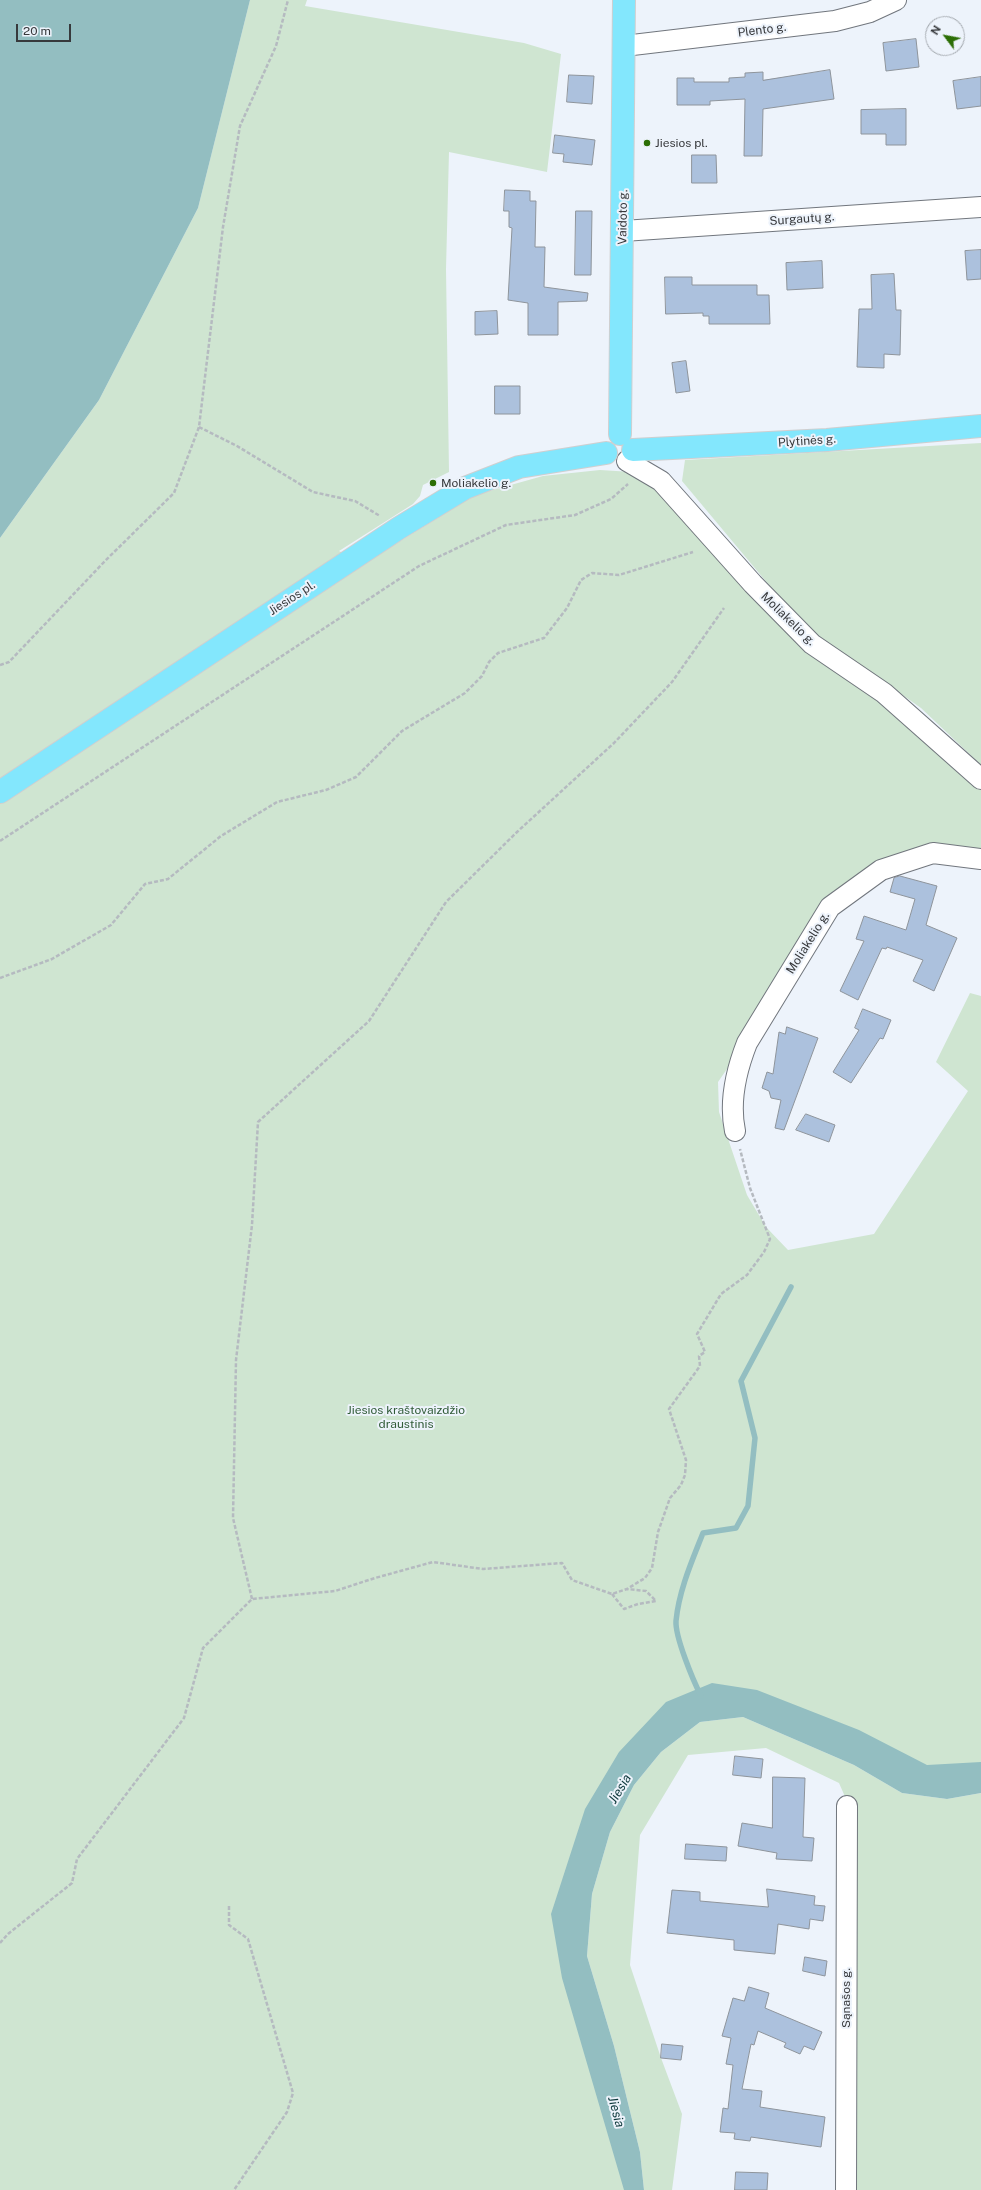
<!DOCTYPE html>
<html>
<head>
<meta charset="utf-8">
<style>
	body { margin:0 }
	#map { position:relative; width:981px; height:2190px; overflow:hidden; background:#edf3fb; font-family:"Public Sans",sans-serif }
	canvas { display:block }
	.north { position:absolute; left:925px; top:16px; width:40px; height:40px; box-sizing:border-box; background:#edf3fb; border:1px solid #a4a9af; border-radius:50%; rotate:302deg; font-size:11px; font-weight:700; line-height:16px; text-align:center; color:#37393c }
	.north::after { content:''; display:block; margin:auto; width:14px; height:18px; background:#2c6e05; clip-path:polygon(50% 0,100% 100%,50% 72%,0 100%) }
	.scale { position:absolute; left:16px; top:24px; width:55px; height:18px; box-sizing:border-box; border:2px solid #37393c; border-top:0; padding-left:5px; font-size:12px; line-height:14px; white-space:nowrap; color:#37393c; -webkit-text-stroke:3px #edf3fb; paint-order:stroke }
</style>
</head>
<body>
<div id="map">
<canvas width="981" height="2190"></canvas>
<div class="north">N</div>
<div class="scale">20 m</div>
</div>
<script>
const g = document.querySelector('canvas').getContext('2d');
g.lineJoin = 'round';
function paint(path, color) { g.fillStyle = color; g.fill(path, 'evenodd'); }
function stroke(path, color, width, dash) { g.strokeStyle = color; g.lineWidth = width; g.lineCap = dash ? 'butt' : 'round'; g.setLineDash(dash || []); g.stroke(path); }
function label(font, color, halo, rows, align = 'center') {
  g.font = font + ' "Public Sans",sans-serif'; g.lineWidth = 4; g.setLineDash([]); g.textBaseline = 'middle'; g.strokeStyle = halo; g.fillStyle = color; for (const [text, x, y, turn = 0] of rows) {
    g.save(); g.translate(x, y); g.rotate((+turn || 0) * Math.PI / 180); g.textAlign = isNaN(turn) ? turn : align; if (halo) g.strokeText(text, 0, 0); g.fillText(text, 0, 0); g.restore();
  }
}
paint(new Path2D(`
	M250,0H307L305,6L524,43L561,54L547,172L449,152L446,269L449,472L423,485L420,496L413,504L339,551L363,564L475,495L543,476L600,470L632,472L661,481L753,584L981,784V850L932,846L822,904L736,1056L718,1082L719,1112L747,1195L766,1227L788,1250L874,1234L968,1091L936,1062L970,993L981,996V1781L960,1784L732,1700L706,1706L614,1795L574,1937L636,2190H0V538L99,400L198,208Z
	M981,443V765L921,708L816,634L779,597L682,481L685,460Z
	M743,1717L854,1765L902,1793L947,1799L981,1793V2190H857V1824L839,1783L766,1748L688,1755L640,1835L630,1965L661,2058L682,2114L672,2190H644L640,2152L614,2046L587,1956L592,1894L610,1832L634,1785L661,1752L700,1722Z`), '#cfe5d1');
paint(new Path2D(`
	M0,0H250L198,208L99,400L0,538Z
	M712,1683L757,1690L859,1730L927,1765L981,1762V1793L947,1799L902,1793L854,1765L743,1717L700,1722L661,1752L634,1785L610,1832L592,1894L587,1956L614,2046L640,2152L644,2190H624L562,1978L551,1914L585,1809L619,1752L666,1702Z`), '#93bec1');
stroke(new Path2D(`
	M701,1696C693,1680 675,1637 676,1621C679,1590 692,1561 703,1533L736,1528L748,1506L755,1438L741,1381L791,1287`), '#93bec1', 5.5);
const building = new Path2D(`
	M916,39L919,67L886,71L883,43Z
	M830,70L834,99L763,109L762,156H744L745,99L710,101V105H677V78H694V82H729V78L745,77V73L763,72V80Z
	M569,75L594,76L592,104L567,102Z
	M981,77V106L957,109L953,81Z
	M906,109V145H886V134H861V110Z
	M555,135L595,140L592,165L563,162L564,154L553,153Z
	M692,155H716L717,183H692Z
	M505,190L530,191V201H536L535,247H545L544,287L588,293L587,301L558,302V335H528V303L508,300L512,228L509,227V211H504Z
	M576,211H592L591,275H575Z
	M981,250V279L967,280L965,251Z
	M822,261L823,288L787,290L786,263Z
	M894,274L896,310H901L900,355L884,354V368L857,367L859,309H872L871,275Z
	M665,277H692V285H757V295H769L770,324H709V316H703V313L666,314Z
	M497,311L498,334L475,335V312Z
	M686,361L690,391L676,393L672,363Z
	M495,386H520V414H495Z
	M900,876L937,886L926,925L957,938L934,991L913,981L923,960L887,947L886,949L882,948L858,1000L840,991L864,941L856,939L864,916L906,930L915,899L890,892L894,878Z
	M863,1009L891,1020L883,1039L880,1038L851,1083L833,1072L859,1030L855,1028Z
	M787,1027L818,1038L784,1130L775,1128L781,1100L771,1098L769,1091L762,1088L767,1072L773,1074L779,1032L785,1034Z
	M806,1114L835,1125L829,1142L796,1130Z
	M735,1756L763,1759L761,1778L733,1775Z
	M773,1777L805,1778L803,1837L814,1838L812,1861L776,1859L777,1853L738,1846L742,1823L772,1828Z
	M686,1844L727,1847L726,1861L685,1859Z
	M767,1889L815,1896L814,1905L825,1906L823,1921L810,1919L809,1929L778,1924L775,1954L734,1950V1940L667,1933L672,1890L700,1892V1901L768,1907Z
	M805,1957L827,1961L825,1976L803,1971Z
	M749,1987L769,1993L765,2008L822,2032L814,2050L804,2046L800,2054L784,2047L786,2043L758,2031L754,2045L751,2044L742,2089L762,2091L760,2107L825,2117L821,2147L751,2137L750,2141L734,2139L735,2133L720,2132L723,2108L728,2109L733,2065L726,2064L731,2038L722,2036L733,1998L744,2001Z
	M662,2044L683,2046L681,2060L661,2058Z
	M736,2172L768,2173L767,2190H735Z`);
paint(building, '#acc1dd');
stroke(building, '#8e949b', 1);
const minor = new Path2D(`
	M624,46L835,21L870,12L896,0
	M623,231L981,207
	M627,461L661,481L753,584L812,644L884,693L981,779
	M735,1131C729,1102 736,1071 747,1043L830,907L881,870L933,853L981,859
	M846,2190L847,1806`);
const major = new Path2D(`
	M620,434L624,0
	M633,450L827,440L981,426
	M0,792L399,528L465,488L519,467L606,453`);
stroke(minor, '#71767d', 22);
stroke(major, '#cfcfd0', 24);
stroke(new Path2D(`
	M199,427L237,446L313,492L355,501L380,516
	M0,665L9,662L105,561L174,493L199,427L223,227L240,126L276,46L288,0
	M0,841L419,566L506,525L575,515L611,499L628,484
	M0,978L52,959L111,925L145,884L168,879L221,836L277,802L326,790L356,777L402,731L465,693L482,676L489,662L498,653L544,638L567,608L581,580L592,573L619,575L693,552
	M612,1594L624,1609L638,1604L656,1601L646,1591L627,1589
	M252,1599L233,1518L236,1360L252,1225L258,1122L369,1021L446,902L517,832L614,743L672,682L724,608
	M229,1906V1925L248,1939L293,2093L287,2112L234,2190
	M0,1943L8,1934L72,1883L77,1859L184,1718L203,1648L252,1599L335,1591L375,1578L433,1562L483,1569L562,1563L572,1580L612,1594L627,1589L645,1578L652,1568L658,1532L670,1498L681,1485L685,1475L686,1460L669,1409L700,1366L699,1356L705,1352L697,1334L721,1294L747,1275L764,1252L770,1239L750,1188L740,1149`), '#b5bac0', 2.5, [4, 2]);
stroke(minor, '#fff', 20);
stroke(major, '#83e7fd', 22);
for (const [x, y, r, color] of [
	[647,143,4,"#2c6e05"],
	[433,483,4,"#2c6e05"]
]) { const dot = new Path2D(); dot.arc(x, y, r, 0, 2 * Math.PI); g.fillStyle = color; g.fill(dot); stroke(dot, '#edf3fb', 1.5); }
label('12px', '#37393c', '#edf3fb', [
	["Plento g.",762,30,-7],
	["Vaidoto g.",623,217,-89],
	["Surgautų g.",802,219,-4],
	["Plytinės g.",807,441,-4],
	["Jiesios pl.",292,598,-33],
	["Moliakelio g.",788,619,44],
	["Moliakelio g.",808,943,-58],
	["Sąnašos g.",846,1998,-90]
]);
label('12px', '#37393c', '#edf3fb', [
	["Jiesios pl.",655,143],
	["Moliakelio g.",441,483]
], 'left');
label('12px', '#305b37', '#edf3fb', [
	["Jiesios kraštovaizdžio",406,1410],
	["draustinis",406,1424]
]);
label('italic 13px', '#0c373a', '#edf3fb', [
	["Jiesia",620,1789,-59],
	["Jiesia",616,2112,75]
]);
</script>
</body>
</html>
